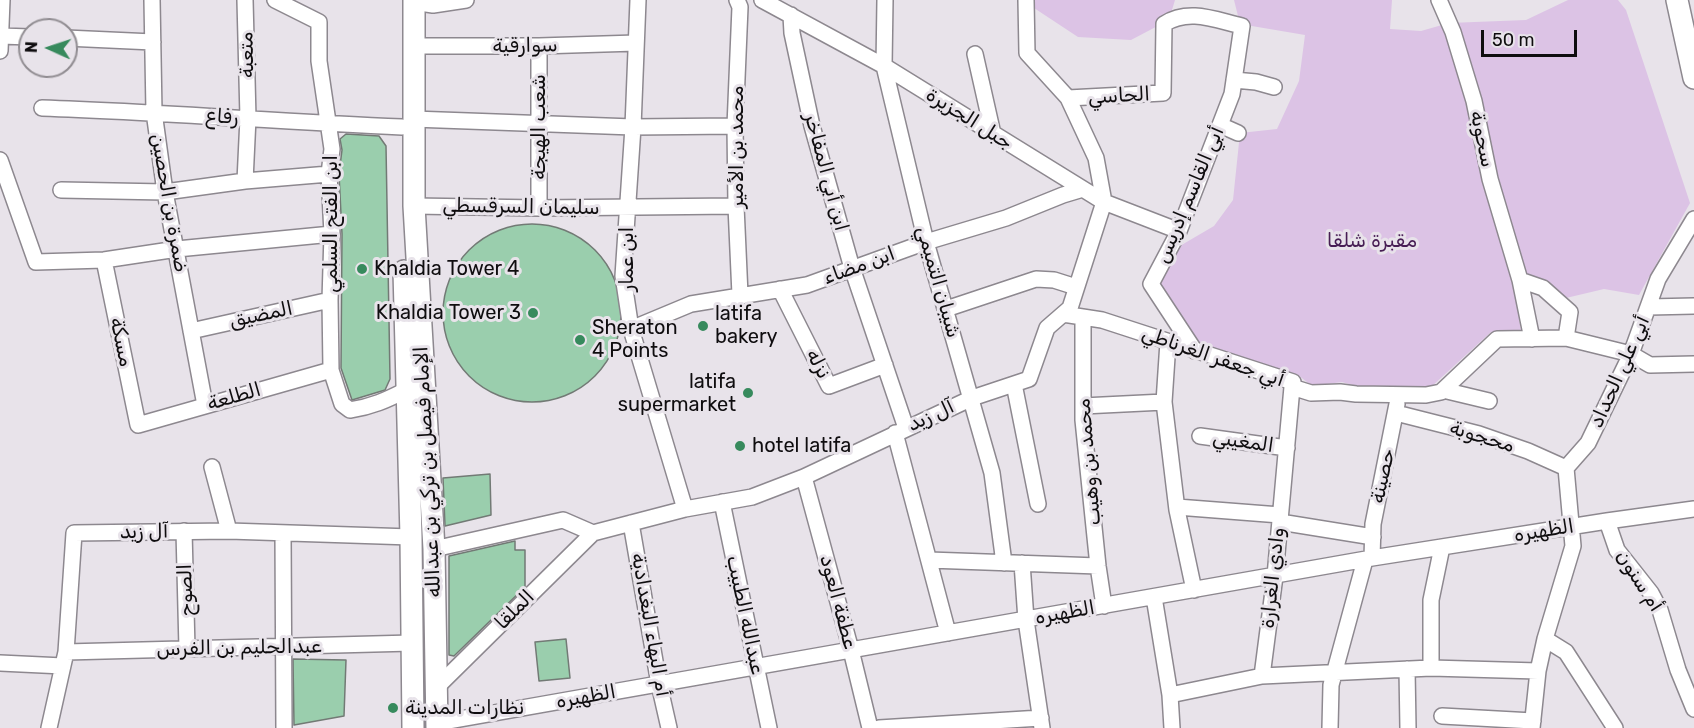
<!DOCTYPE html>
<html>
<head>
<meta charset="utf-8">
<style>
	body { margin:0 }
	#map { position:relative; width:1694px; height:728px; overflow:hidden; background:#e8e3ea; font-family:Rubik,sans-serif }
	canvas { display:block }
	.north { position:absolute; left:18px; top:18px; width:60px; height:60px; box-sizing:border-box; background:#e8e3ea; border:2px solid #918d92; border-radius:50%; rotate:273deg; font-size:16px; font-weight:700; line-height:24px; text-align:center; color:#0f0d0f }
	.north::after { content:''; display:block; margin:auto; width:21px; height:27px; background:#378a5d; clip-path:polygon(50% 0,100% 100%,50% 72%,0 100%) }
	.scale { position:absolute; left:1481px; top:30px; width:96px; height:27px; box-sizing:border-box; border:3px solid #0f0d0f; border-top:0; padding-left:8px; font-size:18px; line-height:21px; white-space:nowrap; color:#0f0d0f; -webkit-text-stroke:4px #e8e3ea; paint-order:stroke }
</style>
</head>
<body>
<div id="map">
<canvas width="1694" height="728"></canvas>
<div class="north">N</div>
<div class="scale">50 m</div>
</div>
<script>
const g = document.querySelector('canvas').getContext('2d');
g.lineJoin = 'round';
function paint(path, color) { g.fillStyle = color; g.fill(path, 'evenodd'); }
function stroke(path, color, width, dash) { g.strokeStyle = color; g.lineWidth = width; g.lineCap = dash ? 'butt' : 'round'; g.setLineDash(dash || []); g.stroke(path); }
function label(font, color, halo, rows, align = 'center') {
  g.font = font + ' Rubik,Cairo,sans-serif'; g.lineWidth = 6; g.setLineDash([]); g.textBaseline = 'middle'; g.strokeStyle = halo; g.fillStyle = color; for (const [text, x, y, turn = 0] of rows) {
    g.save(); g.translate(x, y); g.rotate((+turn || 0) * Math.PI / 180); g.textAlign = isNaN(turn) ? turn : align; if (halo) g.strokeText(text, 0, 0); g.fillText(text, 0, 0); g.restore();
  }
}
paint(new Path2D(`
	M1032,0H1175L1169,20L1131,40L1078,37L1031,6Z
	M1234,0H1392L1390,29L1421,31L1449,23L1526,20L1568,0H1618L1626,10L1690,203L1639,295L1604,289L1566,298L1545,284L1513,275L1521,331L1491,332L1430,388L1356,386L1342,382L1312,386L1298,375L1256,363L1222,350L1214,355L1190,340L1156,290L1173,250L1214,226L1233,200L1240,133L1277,129L1299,81L1305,35L1240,24Z`), '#dcc3e5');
const building = new Path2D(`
	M346,134L379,136L386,146L390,379L385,390L352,400L341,368L342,234L339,174L342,150L340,139Z
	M443 313a89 89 0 1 1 178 0a89 89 0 1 1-178 0Z
	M490,474L491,515L445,526L443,478Z
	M515,541V550H525V587L454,656L449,655V556Z
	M566,639L570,678L539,681L535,642Z
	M293,659L346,660L344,716L294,725Z`);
paint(building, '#9acead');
stroke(building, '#727a75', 1.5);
const minor = new Path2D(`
	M152,0L154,112L165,192L205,405
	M275,0L319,22V61L332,149L329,174L332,234L330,300L331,370L342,404L350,410C371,407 387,400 406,390
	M638,0L633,127L623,276L631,329L685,509
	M737,0L740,7L735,126L736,206L740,295
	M762,0L884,66L1104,202L1179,231
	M885,0L884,66L926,242L992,473L1004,563
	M1439,0L1453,32L1474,101L1490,179L1520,280L1532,339
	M413,2L433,5L466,0
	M791,15L792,33L812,126L852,268L906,428
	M1,36L30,37
	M66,38L153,42
	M414,46H539L636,43
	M539,46V208
	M0,51L2,0
	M975,54L993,134
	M1234,80L1256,82L1274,87
	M1068,98L1163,93L1164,24C1189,8 1215,20 1242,26L1232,94L1179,231L1151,284L1195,351
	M42,108C162,112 282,122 402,127
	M413,119L633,127L735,126
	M1220,125L1238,133
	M0,160L36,262L104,260L177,249L332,234
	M245,181L248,118L245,0
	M61,190L165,192L245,181L329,174
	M414,206L539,208L736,206
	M104,260L138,425L331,370
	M1520,280L1543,288L1570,312L1566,338
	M780,289L829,386L885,365
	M1649,307L1694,306
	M946,309L1036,279L1054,280L1076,287
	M1063,314L1102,320L1293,382L1292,387L1311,393L1340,392L1356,394L1426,395L1441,392L1497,339L1566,338L1631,354L1650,365L1694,364
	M1083,317V420L1098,566L1104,606
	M631,329L691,304L807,285L926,242L1006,218L1063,195L1083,189
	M191,331L330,300
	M1168,342L1164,402L1177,510L1194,590
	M1014,384L1038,504
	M1443,390L1489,401
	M1083,406L1164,402
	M1396,413L1479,434L1528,451L1566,468
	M895,433L948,633
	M1200,436L1287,448
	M212,467L229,531
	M804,477L851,650L870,728
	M722,502L769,728
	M1177,507L1280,515
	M1607,521L1617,550L1651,593L1660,610L1678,670L1694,709
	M1280,522L1373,537
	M631,523L659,684L669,728
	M184,531L187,649
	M283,533L284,728
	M434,549L563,520L593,533L685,509L752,497L804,477L972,398L1029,379L1047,328L1070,308L1104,202L1096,158L1068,98L1027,53L1026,0
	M1372,558L1373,524L1397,404
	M929,560L1098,566
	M1022,563L1026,620L1042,728
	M1154,597L1170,695L1172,728
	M1545,639L1566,652L1615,728
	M66,652L412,643
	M0,663L63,666
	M1431,668V600L1442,547
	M1407,669L1408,728
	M1262,676L1431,668L1538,671
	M437,687L593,533
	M1170,695L1262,676L1275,576L1292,387
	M1442,716L1533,721
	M437,723L1372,558L1607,521L1694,509
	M49,728L66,652L74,533L229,531L411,537
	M879,728L1041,718
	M1330,728L1331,685L1365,560
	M1532,728L1538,671L1545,639L1573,546L1566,468L1588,443L1631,354L1658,279L1694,219`);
const secondary = new Path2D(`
	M414,0V206L434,549L437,728
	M1677,0L1694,78
	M404,271L411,537L413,728`);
stroke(minor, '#8d888f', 18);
stroke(secondary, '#8d888f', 24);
stroke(minor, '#fff', 15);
stroke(secondary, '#fff', 21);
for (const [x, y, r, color] of [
	[362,269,6,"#378a5d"],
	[533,313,6,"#378a5d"],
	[703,326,6,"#378a5d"],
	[580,340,6,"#378a5d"],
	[748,393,6,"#378a5d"],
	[740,446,6,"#378a5d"],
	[393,708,6,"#378a5d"]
]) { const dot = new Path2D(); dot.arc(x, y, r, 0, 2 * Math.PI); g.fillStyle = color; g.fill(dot); stroke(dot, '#e8e3ea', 2); }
label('20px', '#0f0d0f', '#e8e3ea', [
	["سوارقية",525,46,-1],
	["متعبة",247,55,-91],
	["الحاسي",1119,96,-3],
	["رفاع",222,117,4],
	["جبل الجزيرة",969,119,32],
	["شعب الهيجة",539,127,-90],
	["سحوبة",1482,139,78],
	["محمد بن الأمير",737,147,-90],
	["ابن أبي المفاخر",826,172,75],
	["أبي القاسم إدريس",1190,195,-67],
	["ضمرة بن الحصين",169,203,80],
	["سليمان السرقسطي",521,207,1],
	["ابن الفتح السلمي",331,224,-90],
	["ابن عمار",627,259,-90],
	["ابن مضاء",859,266,-20],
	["شيبان التميمي",938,282,74],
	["المضيق",261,315,-12],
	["مسكة",121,342,78],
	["أبي جعفر الغرناطي",1213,357,19],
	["نزله",818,364,63],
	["أبي علي الحداد",1620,372,-66],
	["الطلعة",234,397,-16],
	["آل زيد",931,416,-25],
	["محجوبة",1482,437,17],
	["المغيبي",1243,442,8],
	["محمد بن وهيب",1089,462,-95],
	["الإمام فيصل بن تركي بن عبدالله",428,472,-93],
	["حصينة",1383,476,-78],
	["الظهيره",1544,531,-9],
	["آل زيد",144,532,-1],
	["وادي الغرارة",1273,578,-84],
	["أم سنون",1639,581,57],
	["الصوح",186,590,-92],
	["عطفة العود",838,602,75],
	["الملقا",515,610,-45],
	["الظهيره",1065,613,-10],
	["عبدالله الطبيب",745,615,78],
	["أم البهاء البغدادية",650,625,80],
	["عبدالحليم بن الفرس",239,648,-1],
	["الظهيره",586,697,-10]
]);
label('20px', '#471e54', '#e8e3ea', [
	["مقبرة شلقا",1372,241]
]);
label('20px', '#0f0d0f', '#e8e3ea', [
	["Khaldia Tower 4",374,269],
	["Khaldia Tower 3",521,313,"right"],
	["latifa",715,314],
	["bakery",715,337],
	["Sheraton",592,328],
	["4 Points",592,351],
	["latifa",736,382,"right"],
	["supermarket",736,405,"right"],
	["hotel latifa",752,446],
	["نظارات المدينة",405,708]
], 'left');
</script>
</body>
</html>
